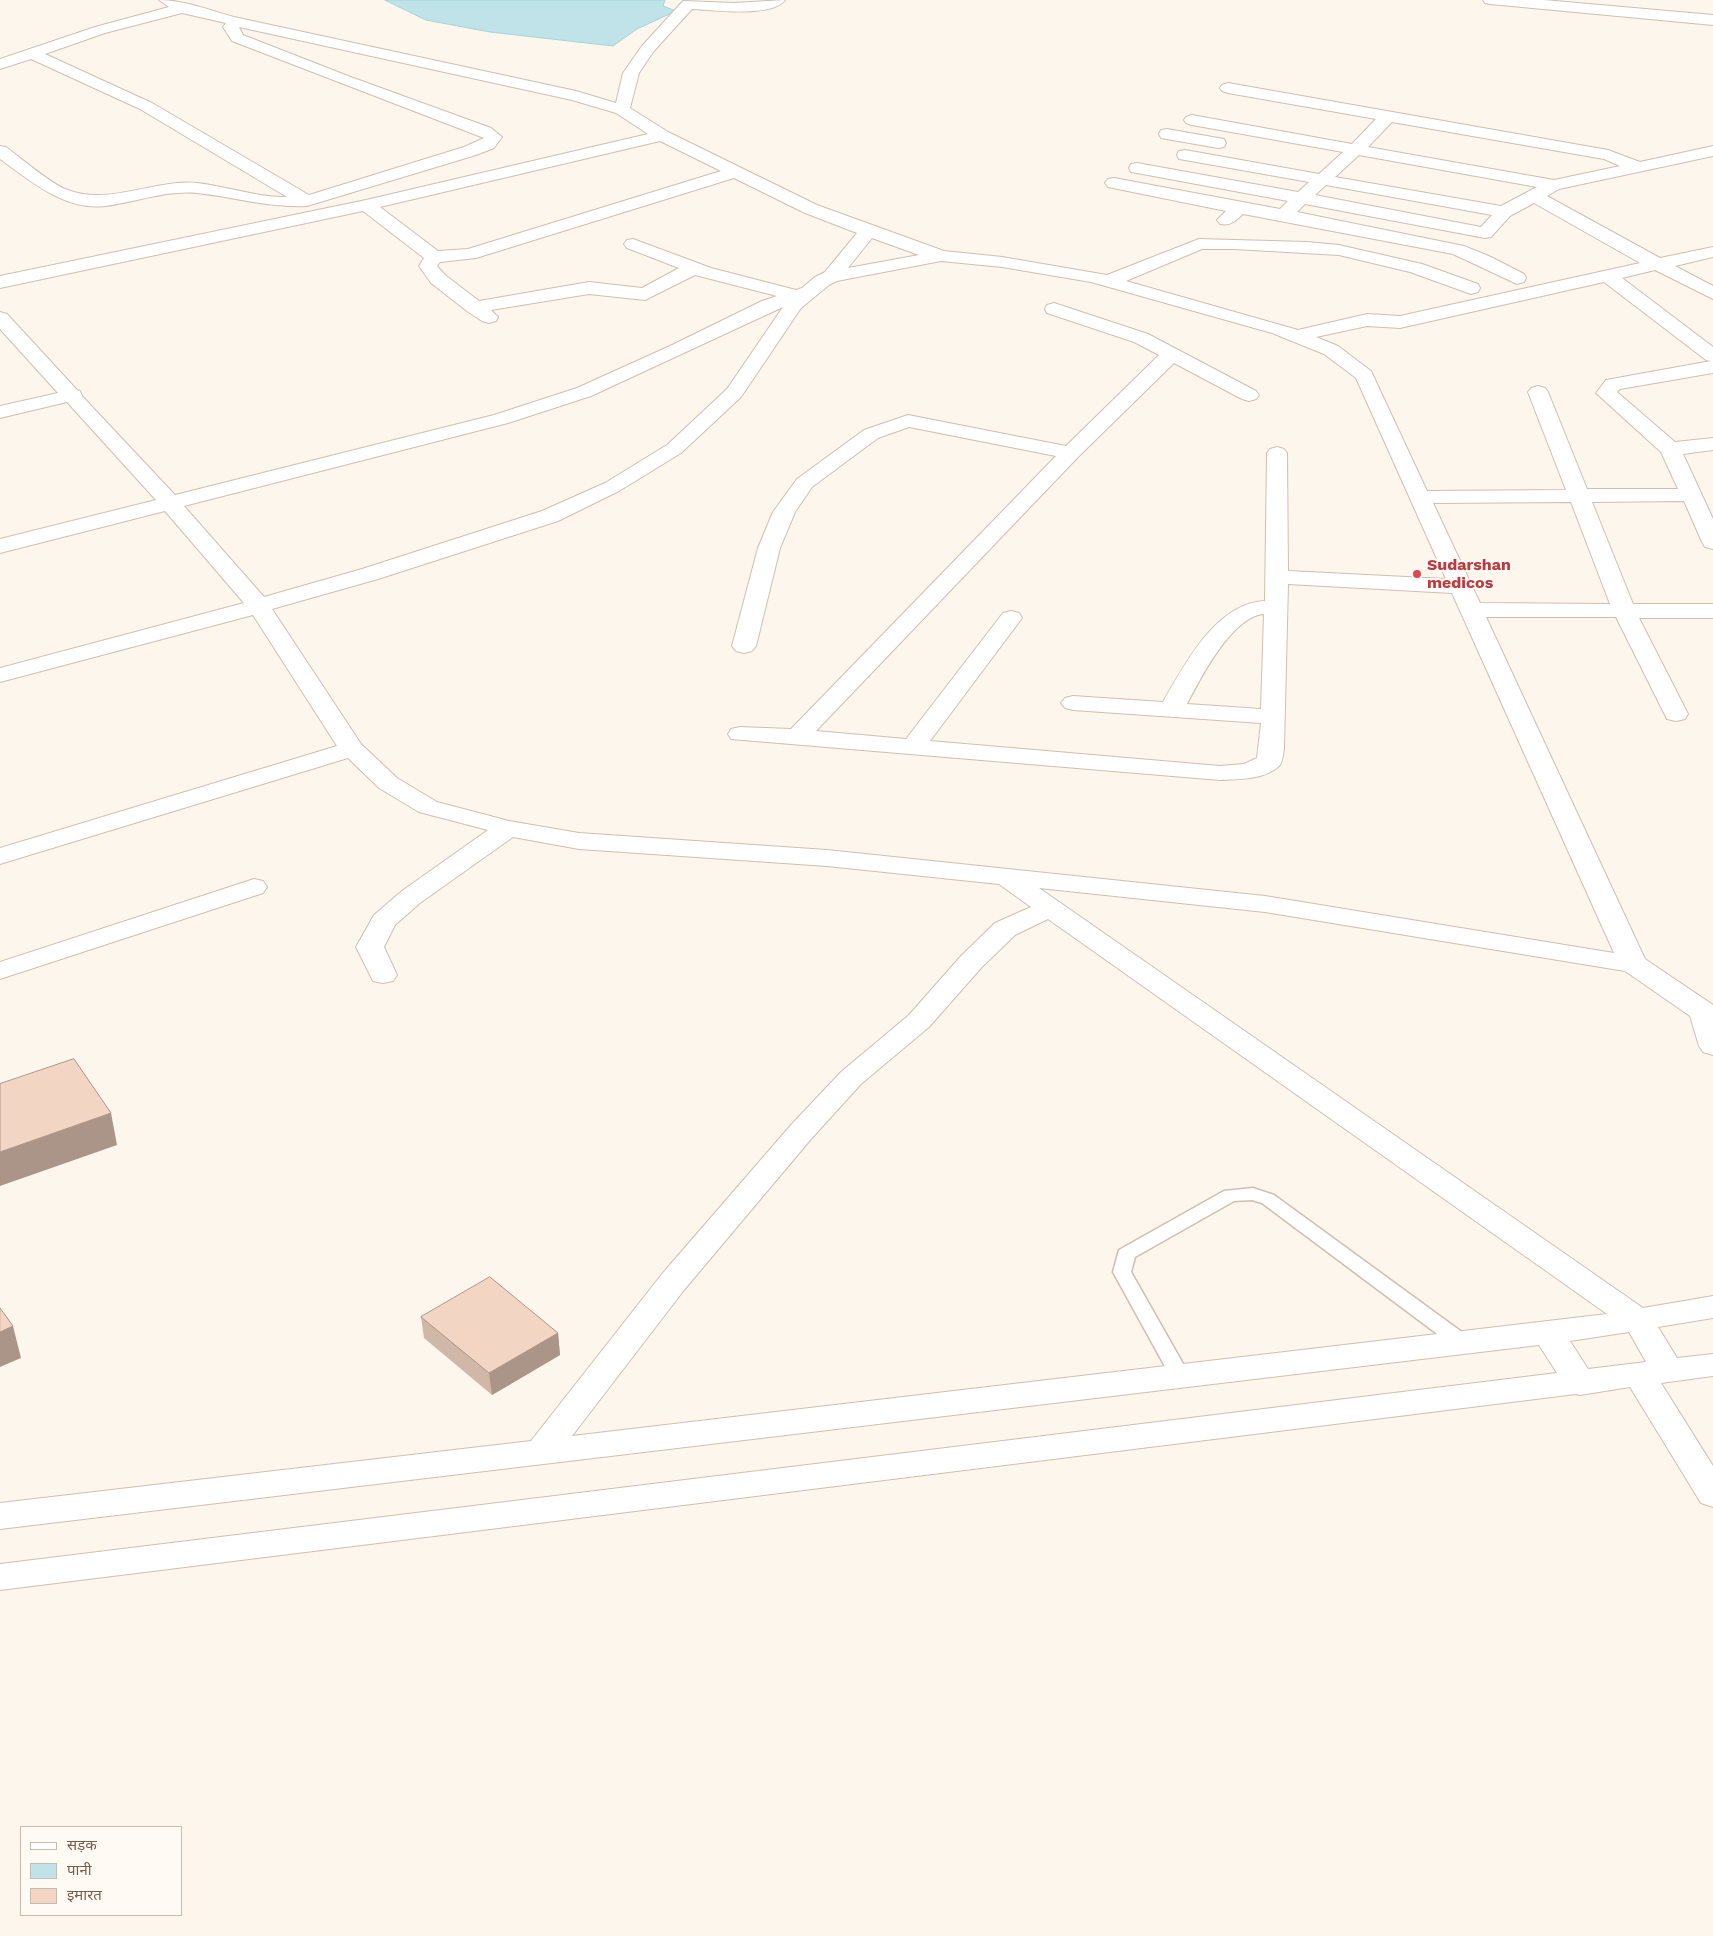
<!DOCTYPE html>
<html>
<head>
<meta charset="utf-8">
<style>
	body { margin:0 }
	#map { position:relative; width:1713px; height:1936px; overflow:hidden; background:#fdf6ec; font-family:"Work Sans","Noto Sans Devanagari",sans-serif }
	canvas { display:block }
	.legend { position:absolute; left:20px; top:1826px; width:162px; height:90px; box-sizing:border-box; background:#fffaf3; border:1px solid #cabbb1; margin:0; padding:6px 9px; list-style:none; font-size:15px; color:#7a5c4d }
	.legend li { display:flex; align-items:center; gap:10px; height:25px }
	.legend b { width:25px; border:1px solid #cabbb1 }
</style>
</head>
<body>
<div id="map">
<canvas width="1713" height="1936"></canvas>
<ul class="legend">
<li><b style="height:6px;background:#fff"></b>सड़क</li>
<li><b style="height:14px;background:#bfe3e8"></b>पानी</li>
<li><b style="height:14px;background:#f3d5c3"></b>इमारत</li>
</ul>
</div>
<script>
const g = document.querySelector('canvas').getContext('2d');
g.lineJoin = 'round';
function paint(path, color) { g.fillStyle = color; g.fill(path, 'evenodd'); }
function stroke(path, color, width, dash) { g.strokeStyle = color; g.lineWidth = width; g.lineCap = dash ? 'butt' : 'round'; g.setLineDash(dash || []); g.stroke(path); }
function label(font, color, halo, rows, align = 'center') {
  g.font = font + ' "Work Sans",sans-serif'; g.lineWidth = 4; g.setLineDash([]); g.textBaseline = 'middle'; g.strokeStyle = halo; g.fillStyle = color; for (const [text, x, y, turn = 0] of rows) {
    g.save(); g.translate(x, y); g.rotate((+turn || 0) * Math.PI / 180); g.textAlign = isNaN(turn) ? turn : align; if (halo) g.strokeText(text, 0, 0); g.fillText(text, 0, 0); g.restore();
  }
}
const water = new Path2D(`
	M385,0H665L663,6L676,11L637,29L613,46L490,32L426,20Z`);
paint(water, '#bfe3e8');
stroke(water, '#a5d3da', 1);
const lane = new Path2D(`
	M1253,1188L1274,1195L1470,1338L1473,1343L1470,1348L1463,1350L1456,1348L1262,1203L1252,1200L1234,1201L1135,1257L1131,1272L1190,1376L1187,1381L1180,1383L1173,1381L1113,1272L1119,1250L1224,1191Z`);
const street = new Path2D(`
	M159,0C184,0 209,10 234,17L576,91L616,103L623,73L642,46L683,1L734,3L785,0C772,18 712,10 692,9L653,52L639,73L630,108L668,132L817,205L944,251L1002,257L1107,275L1199,239L1307,242L1339,245L1422,264L1478,284L1480,288L1478,292L1471,294L1410,272L1339,255L1234,249H1202L1126,281L1298,330L1367,314L1400,316L1640,263L1534,203L1510,216L1491,237L1485,238L1305,204L1297,212L1464,246L1491,257L1524,274L1526,278L1524,282L1517,284L1453,254L1243,214C1235,221 1231,226 1220,224L1217,220L1226,211L1108,187L1105,183L1108,179L1114,178L1280,209L1288,201L1137,173L1131,172L1129,168L1131,164L1137,163L1298,192L1309,182L1185,160L1179,159L1177,155L1179,151L1185,150L1319,174L1343,152L1192,125L1186,123L1184,120L1186,117L1192,115L1352,144L1376,119L1228,93L1222,91L1220,88L1222,85L1228,83L1608,150L1640,162L1713,146V156L1559,189L1547,196L1660,258L1713,247V257L1675,266L1713,286V299L1655,270L1622,278L1713,347V373L1620,389L1617,392L1675,442L1713,438V450L1683,454L1713,519V549L1705,547L1702,542L1684,501L1592,502L1633,604H1713V618H1639L1688,714L1685,719L1676,721L1667,719L1616,617H1486L1645,959L1713,1005V1055L1703,1052L1699,1046L1690,1016L1625,971L1265,912L1039,888L1643,1308L1713,1296V1318L1658,1327L1677,1358L1713,1354V1376L1661,1383L1713,1466V1507L1701,1503L1630,1387L1580,1395L1576,1394L0,1590V1564L1557,1373L1539,1345L0,1529V1503L531,1441L662,1274L791,1125L841,1072L909,1015L961,956L995,923L1031,907L999,884L827,866L579,849L513,837L420,903L395,925L384,947L397,975L393,981L383,983L373,981L356,947L374,915L402,891L488,830L419,812L379,788L348,758L0,864V848L337,746L253,615L0,682V668L244,603L165,511L0,553V539L156,500L67,402L0,418V406L58,393L0,329V312L7,314L77,390L80,391L82,396L175,495L494,415L577,388L670,346L762,301L777,296L695,275L645,300L589,294L491,310L498,317L496,321L489,323L482,321L467,311L431,283L419,266L424,258L363,211L0,288V276L366,200L648,134L616,113L572,100L239,27L243,35L348,76L491,128L502,137L494,148L476,155L307,206C269,208 234,197 197,193C166,190 136,202 106,206C64,211 31,181 0,159V146L6,147C22,159 49,182 65,189C108,207 153,179 197,183C226,186 258,198 287,197L140,109L31,59L0,69V59L95,27L169,7ZM182,13L226,23L223,27L232,41L484,138L464,147L309,195L152,103L45,54L105,33ZM1392,122L1604,159L1620,166L1554,180L1368,147ZM660,141L721,171L468,249L438,251L380,207ZM1359,155L1537,187L1501,206L1335,177ZM734,178L805,213L857,233L825,272L815,277L802,288L796,290L711,268L633,239L627,240L624,244L627,248L679,268L642,288L589,282L479,301L445,275L437,266L440,262L476,258ZM1326,185L1492,215L1481,227L1315,195ZM872,238L919,255L848,268ZM941,261L1002,267L1091,282L1272,333L1324,354L1356,378L1446,579L1288,571L1287,453L1284,449L1277,447L1270,449L1267,453L1265,601C1216,603 1185,664 1163,702L1073,696L1065,698L1061,703L1065,708L1073,710L1261,723L1257,758L1244,764L1220,766L930,741L1022,618L1019,613L1011,611L1003,613L906,739L816,731L1078,457L1174,363L1242,399L1249,401L1256,399L1259,395L1256,391L1148,334L1054,303L1047,305L1045,309L1047,313L1134,342L1159,355L1066,446L908,415L864,430L797,479L773,512L758,548L732,646L736,651L744,653L752,651L756,646L780,548L795,512L812,487L878,438L909,427L1056,456L791,729L740,727L731,729L728,734L731,739L1220,780C1238,779 1263,780 1278,767C1283,763 1283,754 1284,748L1288,584L1452,593L1614,953L1265,896L827,850L579,833L509,821L437,802L397,778L361,744L272,609L378,579L558,521L619,491L681,453L741,397L801,308L829,285L837,281ZM1604,282L1706,360L1711,361L1606,380L1596,393L1661,452L1678,489H1587L1548,392L1545,388L1538,386L1531,388L1528,392L1566,490L1427,491L1371,371L1338,346L1316,337L1367,326L1400,328ZM783,307L727,389L667,445L605,483L542,511L362,569L264,597L184,506L508,423L591,396ZM1571,502L1610,604L1480,603L1433,503ZM1264,614L1261,709L1187,704C1200,679 1232,616 1264,614ZM1048,919L1607,1314L572,1436L684,1290L811,1139L861,1084L929,1027L981,968L1015,935ZM1629,1332L1646,1362L1588,1369L1570,1341Z
	M1483,0H1544L1713,15V25L1490,4L1485,3Z
	M1167,129L1218,138L1224,139L1226,143L1224,147L1218,148L1161,138L1159,134L1161,130Z
	M254,879L263,881L267,887L263,893L0,979V962Z`);
stroke(lane, '#d1beb0', 3);
stroke(street, '#d1beb0', 2);
paint(lane, '#fff');
paint(street, '#fff');
paint(new Path2D(`
	M421,1317L558,1333L560,1355L492,1395L424,1338Z`), '#d1b7a8');
paint(new Path2D(`
	M111,1113L117,1145L0,1186V1152Z
	M13,1326L21,1358L0,1367V1332Z
	M558,1333L560,1355L492,1395L489,1373Z`), '#aa9588');
const building = new Path2D(`
	M74,1059L111,1113L0,1152V1084Z
	M490,1277L558,1333L489,1373L421,1317Z
	M0,1308L13,1326L0,1332Z`);
paint(building, '#f3d5c3');
stroke(building, '#aa9588', 1);
for (const [x, y, r, color] of [
	[1417,574,5,"#e0444e"]
]) { const dot = new Path2D(); dot.arc(x, y, r, 0, 2 * Math.PI); g.fillStyle = color; g.fill(dot); stroke(dot, '#fffaf3', 2); }
label('bold 16px', '#be3a42', '#fffaf3', [
	["Sudarshan",1427,565],
	["medicos",1427,583]
], 'left');
</script>
</body>
</html>
